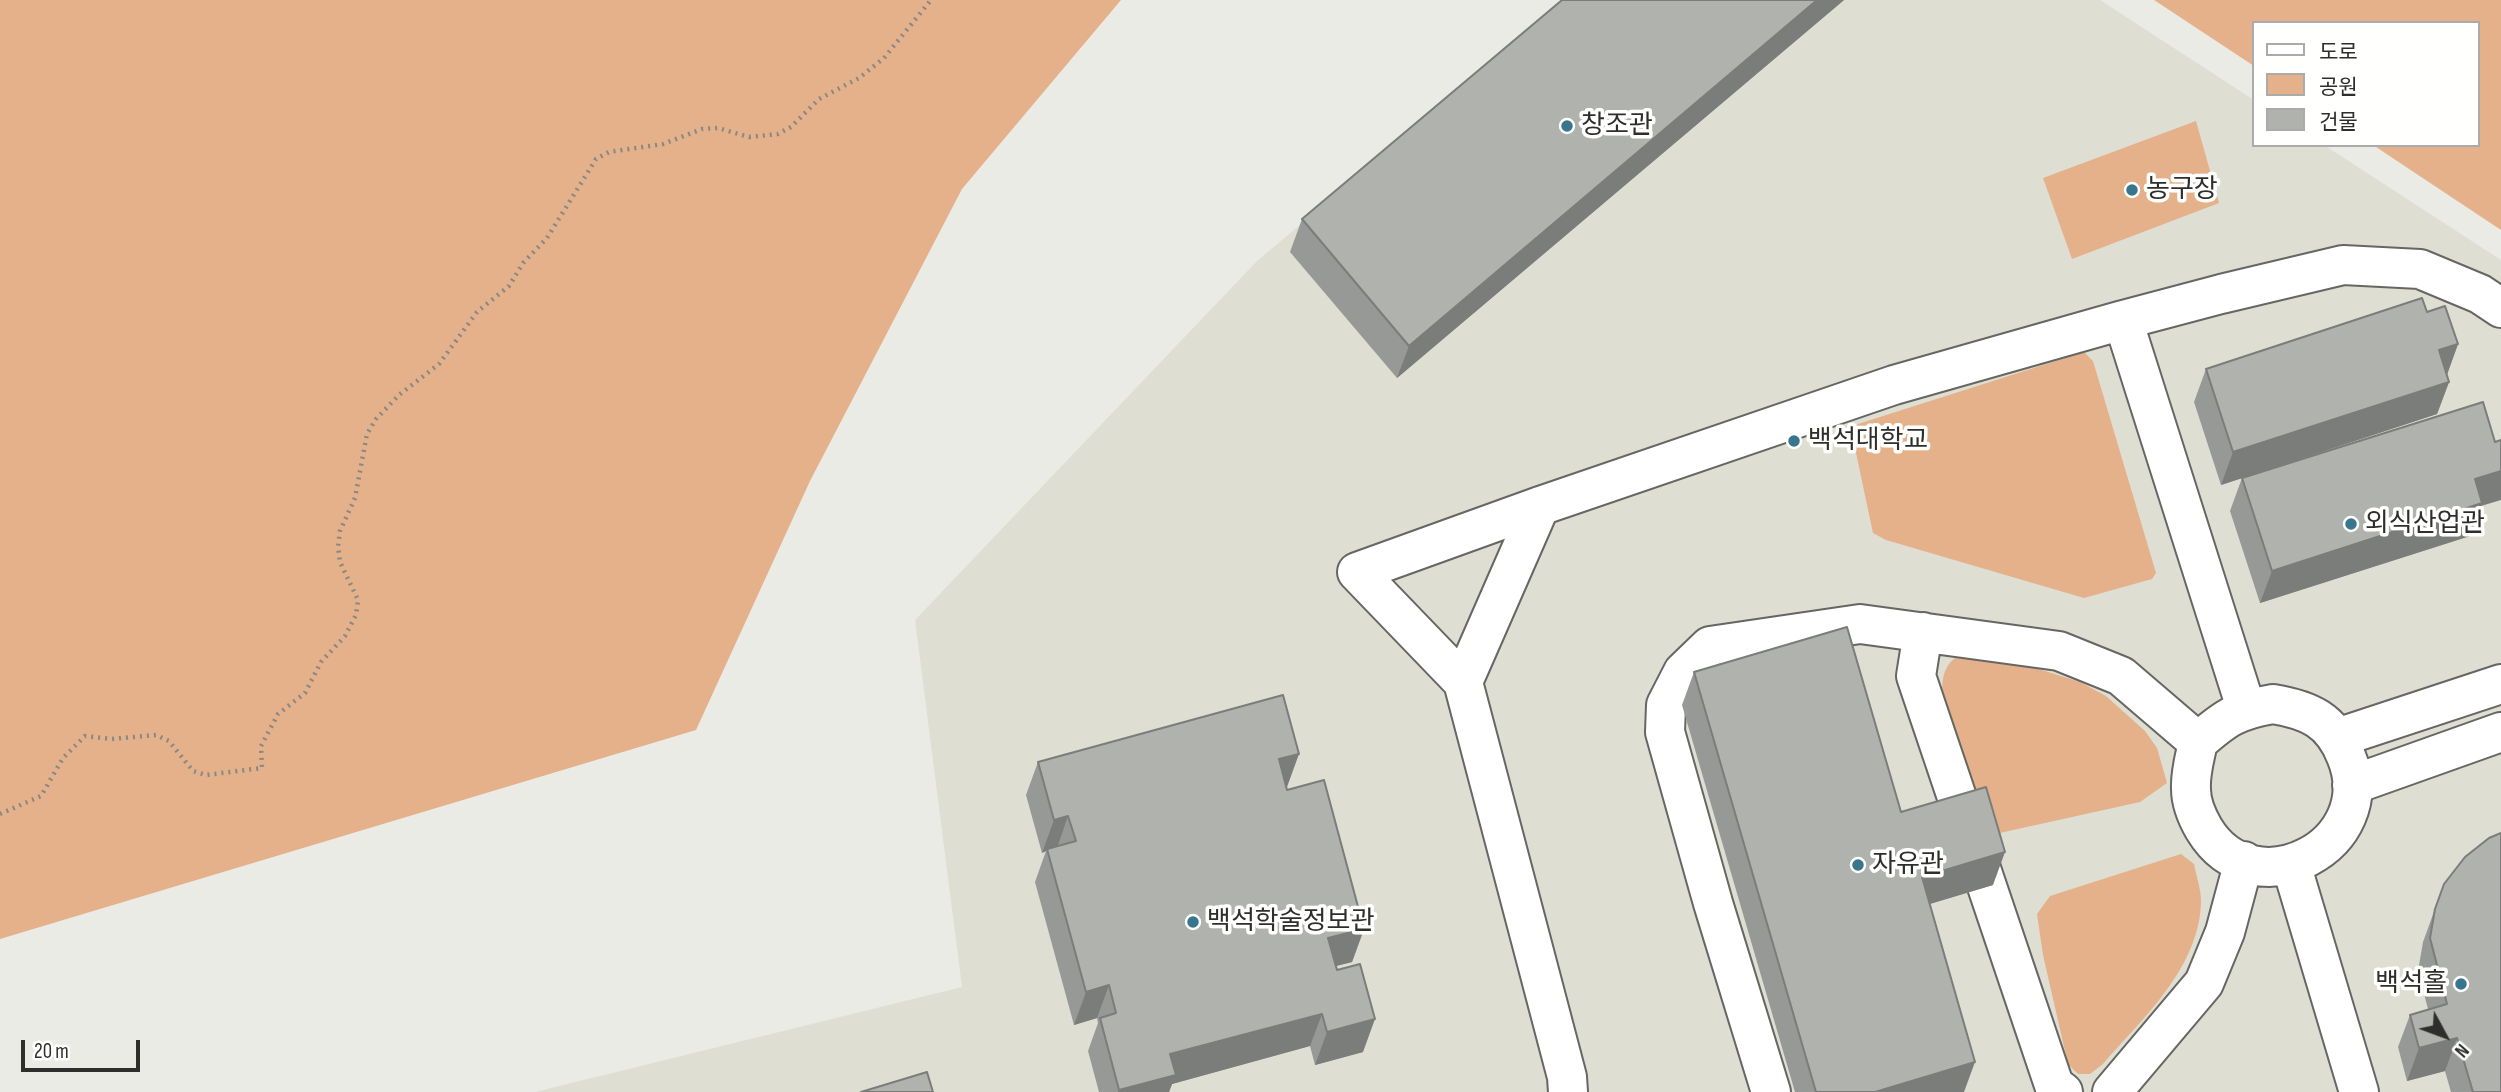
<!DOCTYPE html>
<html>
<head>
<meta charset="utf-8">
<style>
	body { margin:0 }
	#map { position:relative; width:2501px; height:1092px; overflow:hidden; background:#ebebe6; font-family:"Sofia Sans Condensed","Noto Sans KR",sans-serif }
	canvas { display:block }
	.legend { position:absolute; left:2252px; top:21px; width:228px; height:126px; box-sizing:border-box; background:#fffffe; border:2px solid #ababaa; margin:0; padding:9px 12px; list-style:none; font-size:21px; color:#2e2e2c }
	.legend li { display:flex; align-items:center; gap:14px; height:35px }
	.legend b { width:35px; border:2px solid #ababaa }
	.north { position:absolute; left:2410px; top:1001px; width:70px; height:70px; -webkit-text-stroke:5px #fffffe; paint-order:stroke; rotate:131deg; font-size:19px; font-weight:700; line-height:28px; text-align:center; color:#2e2e2c }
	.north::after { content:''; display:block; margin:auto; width:24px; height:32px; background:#2e2e2c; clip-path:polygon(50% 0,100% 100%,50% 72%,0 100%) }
	.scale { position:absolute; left:21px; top:1040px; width:119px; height:32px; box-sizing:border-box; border:4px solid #2e2e2c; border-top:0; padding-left:9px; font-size:21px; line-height:24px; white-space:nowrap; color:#2e2e2c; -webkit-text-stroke:5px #fffffe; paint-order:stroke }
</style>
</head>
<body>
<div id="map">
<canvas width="2501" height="1092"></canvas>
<ul class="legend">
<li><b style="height:9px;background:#fff"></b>도로</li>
<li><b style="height:19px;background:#e4b18b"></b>공원</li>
<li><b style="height:19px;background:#b0b2ae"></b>건물</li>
</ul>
<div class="north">N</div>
<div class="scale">20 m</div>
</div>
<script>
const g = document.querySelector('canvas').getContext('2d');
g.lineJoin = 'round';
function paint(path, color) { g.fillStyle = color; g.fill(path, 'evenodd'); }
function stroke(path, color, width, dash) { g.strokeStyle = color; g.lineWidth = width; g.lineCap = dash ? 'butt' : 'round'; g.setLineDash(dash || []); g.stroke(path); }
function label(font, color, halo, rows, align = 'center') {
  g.font = font + ' "Sofia Sans Condensed","Noto Sans KR",sans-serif'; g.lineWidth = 7; g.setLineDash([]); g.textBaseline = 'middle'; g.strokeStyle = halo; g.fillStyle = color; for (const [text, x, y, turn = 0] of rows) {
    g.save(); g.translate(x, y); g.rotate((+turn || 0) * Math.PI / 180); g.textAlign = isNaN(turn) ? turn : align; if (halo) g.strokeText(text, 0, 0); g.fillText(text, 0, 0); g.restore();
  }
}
paint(new Path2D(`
	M1567,0H2100L2254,100V145H2324L2501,260V1092H535L962,987L915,620L1257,261Z`), '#deded3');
paint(new Path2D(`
	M0,0H1121L962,189L810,481L696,730L0,939Z
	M2154,0H2501V230L2373,145H2478V23H2254V66Z
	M2196,121L2219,203L2072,259L2043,178Z
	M2084,352L2093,361L2156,573L2152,579L2084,598L1886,540L1873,533L1852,434L1858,424Z
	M1975,649L2080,682L2106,696L2145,731L2157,748L2167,783L2140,802L1995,834L1982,833L1943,704C1940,675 1944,657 1975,649Z
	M2181,854L2194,864C2196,875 2201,889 2201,901C2200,967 2143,1018 2103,1064L2090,1074H2078L2068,1064L2043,955L2037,914L2050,896Z`), '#e4b18b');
const minor = new Path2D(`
	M1540,506L1463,682L1567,1077L1568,1092
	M1923,632L1916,676L2054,1085L2063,1092
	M1463,682L1357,572L1540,506L1894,385L2123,320
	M2273,704C2309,710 2332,720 2346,756C2383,845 2254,912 2204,829C2197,817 2191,803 2191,789C2190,773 2195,757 2198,742C2225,718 2237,710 2273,704Z
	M2246,708L2123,320L2221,294L2343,265L2420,269L2480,294L2501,308
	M2337,738L2501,684
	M2352,785L2501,732
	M2291,864L2359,1092
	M1771,1092L1713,903L1665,732L1666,705L1683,672L1710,646L1860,624L2059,651L2121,676L2198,742
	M2112,1092L2204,983L2225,932L2244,861`);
stroke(minor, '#666662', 42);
stroke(new Path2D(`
	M0,814L41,796L63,758L85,736L112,739L156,735L169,741L193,771L206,775L262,768L261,746L278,714L305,693L321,662L345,636L356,615L358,600L340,562L338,546L340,531L355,498L367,434L376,419L399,395L439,364L477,312L509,286L523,263L547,238L596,159L609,152L663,144L702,129L718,128L749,137L778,134L791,127L819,99L859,78L884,58L931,0`), '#888885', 4.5, [2, 5]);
stroke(minor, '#fff', 38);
paint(new Path2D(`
	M1562,0H1844L1397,378L1290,252L1302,219Z
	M2427,312L2458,344L2447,375L2449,382L2437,414L2221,485L2194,402L2206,369Z
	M2242,478L2481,506L2470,536L2260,603L2230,511Z
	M1694,672L1901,812L1993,885L1929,904L1964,1092H1795L1682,705Z
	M1038,762L1287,787V790L1364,929L1352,962L1336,966L1363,1052L1315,1065L1310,1046L1172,1084L1169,1092H1099L1088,1051L1098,1023L1097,1018L1074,1025L1035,882L1046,851L1042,853L1026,795Z
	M2444,884L2501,1092H2451L2445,1071L2407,1081L2398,1047L2410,1015L2428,1009L2418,971L2423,942Z`), '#979996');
paint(new Path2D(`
	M1817,0H1844L1397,378L1409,346Z
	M2458,344L2446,377L2439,350Z
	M2449,382L2437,414L2221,485L2233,452Z
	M2501,471V500L2481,506L2470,536L2260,603L2272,571L2475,479Z
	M1299,754L1287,787L1267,792L1279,759Z
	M1068,816L1057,848L1047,849L1046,851L1042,853L1054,820Z
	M2005,852L1993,885L1910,910L1922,877Z
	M1364,929L1352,962L1316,971L1328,938Z
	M1109,985L1097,1018L1074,1025L1086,992Z
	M1322,1014L1310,1046L1172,1084L1169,1092H1118L1119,1090L1170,1054Z
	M1375,1019L1363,1052L1315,1065L1327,1032Z
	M2457,1038L2445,1071L2407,1081L2419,1048Z
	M1975,1062L1964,1092H1875Z`), '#7b7d7a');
const building = new Path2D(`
	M1562,0H1817L1409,346L1302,219Z
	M2422,298L2427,312L2445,306L2458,344L2439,350L2449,382L2233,452L2206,369Z
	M2483,402L2495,442L2501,440V471L2475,479L2482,503L2272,571L2242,478Z
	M1847,627L1901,812L1986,787L2005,852L1922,877L1975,1062L1875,1092H1816L1694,672Z
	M1283,695L1299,754L1279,759L1287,790L1324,780L1364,929L1328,938L1337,970L1360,964L1375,1019L1327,1032L1322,1014L1170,1054L1176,1075L1119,1090L1100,1018L1116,1013L1109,985L1086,992L1047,849L1076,841L1068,816L1054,820L1038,762Z
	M2501,833V1092H2473L2457,1038L2419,1048L2410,1015L2447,1004L2430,938L2435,909L2444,884L2465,857L2489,838Z
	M927,1072L933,1092H861Z`);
paint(building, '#b0b2ae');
stroke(building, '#7b7d7a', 2);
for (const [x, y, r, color] of [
	[1567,126,7,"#39758d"],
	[2132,190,7,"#39758d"],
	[1794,441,7,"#39758d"],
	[2351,524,7,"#39758d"],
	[1858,865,7,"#39758d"],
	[1193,922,7,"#39758d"],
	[2461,984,7,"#39758d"]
]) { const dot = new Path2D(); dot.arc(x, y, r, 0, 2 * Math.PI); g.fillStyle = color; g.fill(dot); stroke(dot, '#fffffe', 2.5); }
label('26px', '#2e2e2c', '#fffffe', [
	["창조관",1581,126],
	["농구장",2146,190],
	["백석대학교",1808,441],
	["외식산업관",2365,524],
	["자유관",1872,865],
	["백석학술정보관",1207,922],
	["백석홀",2447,984,"right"]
], 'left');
</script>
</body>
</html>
